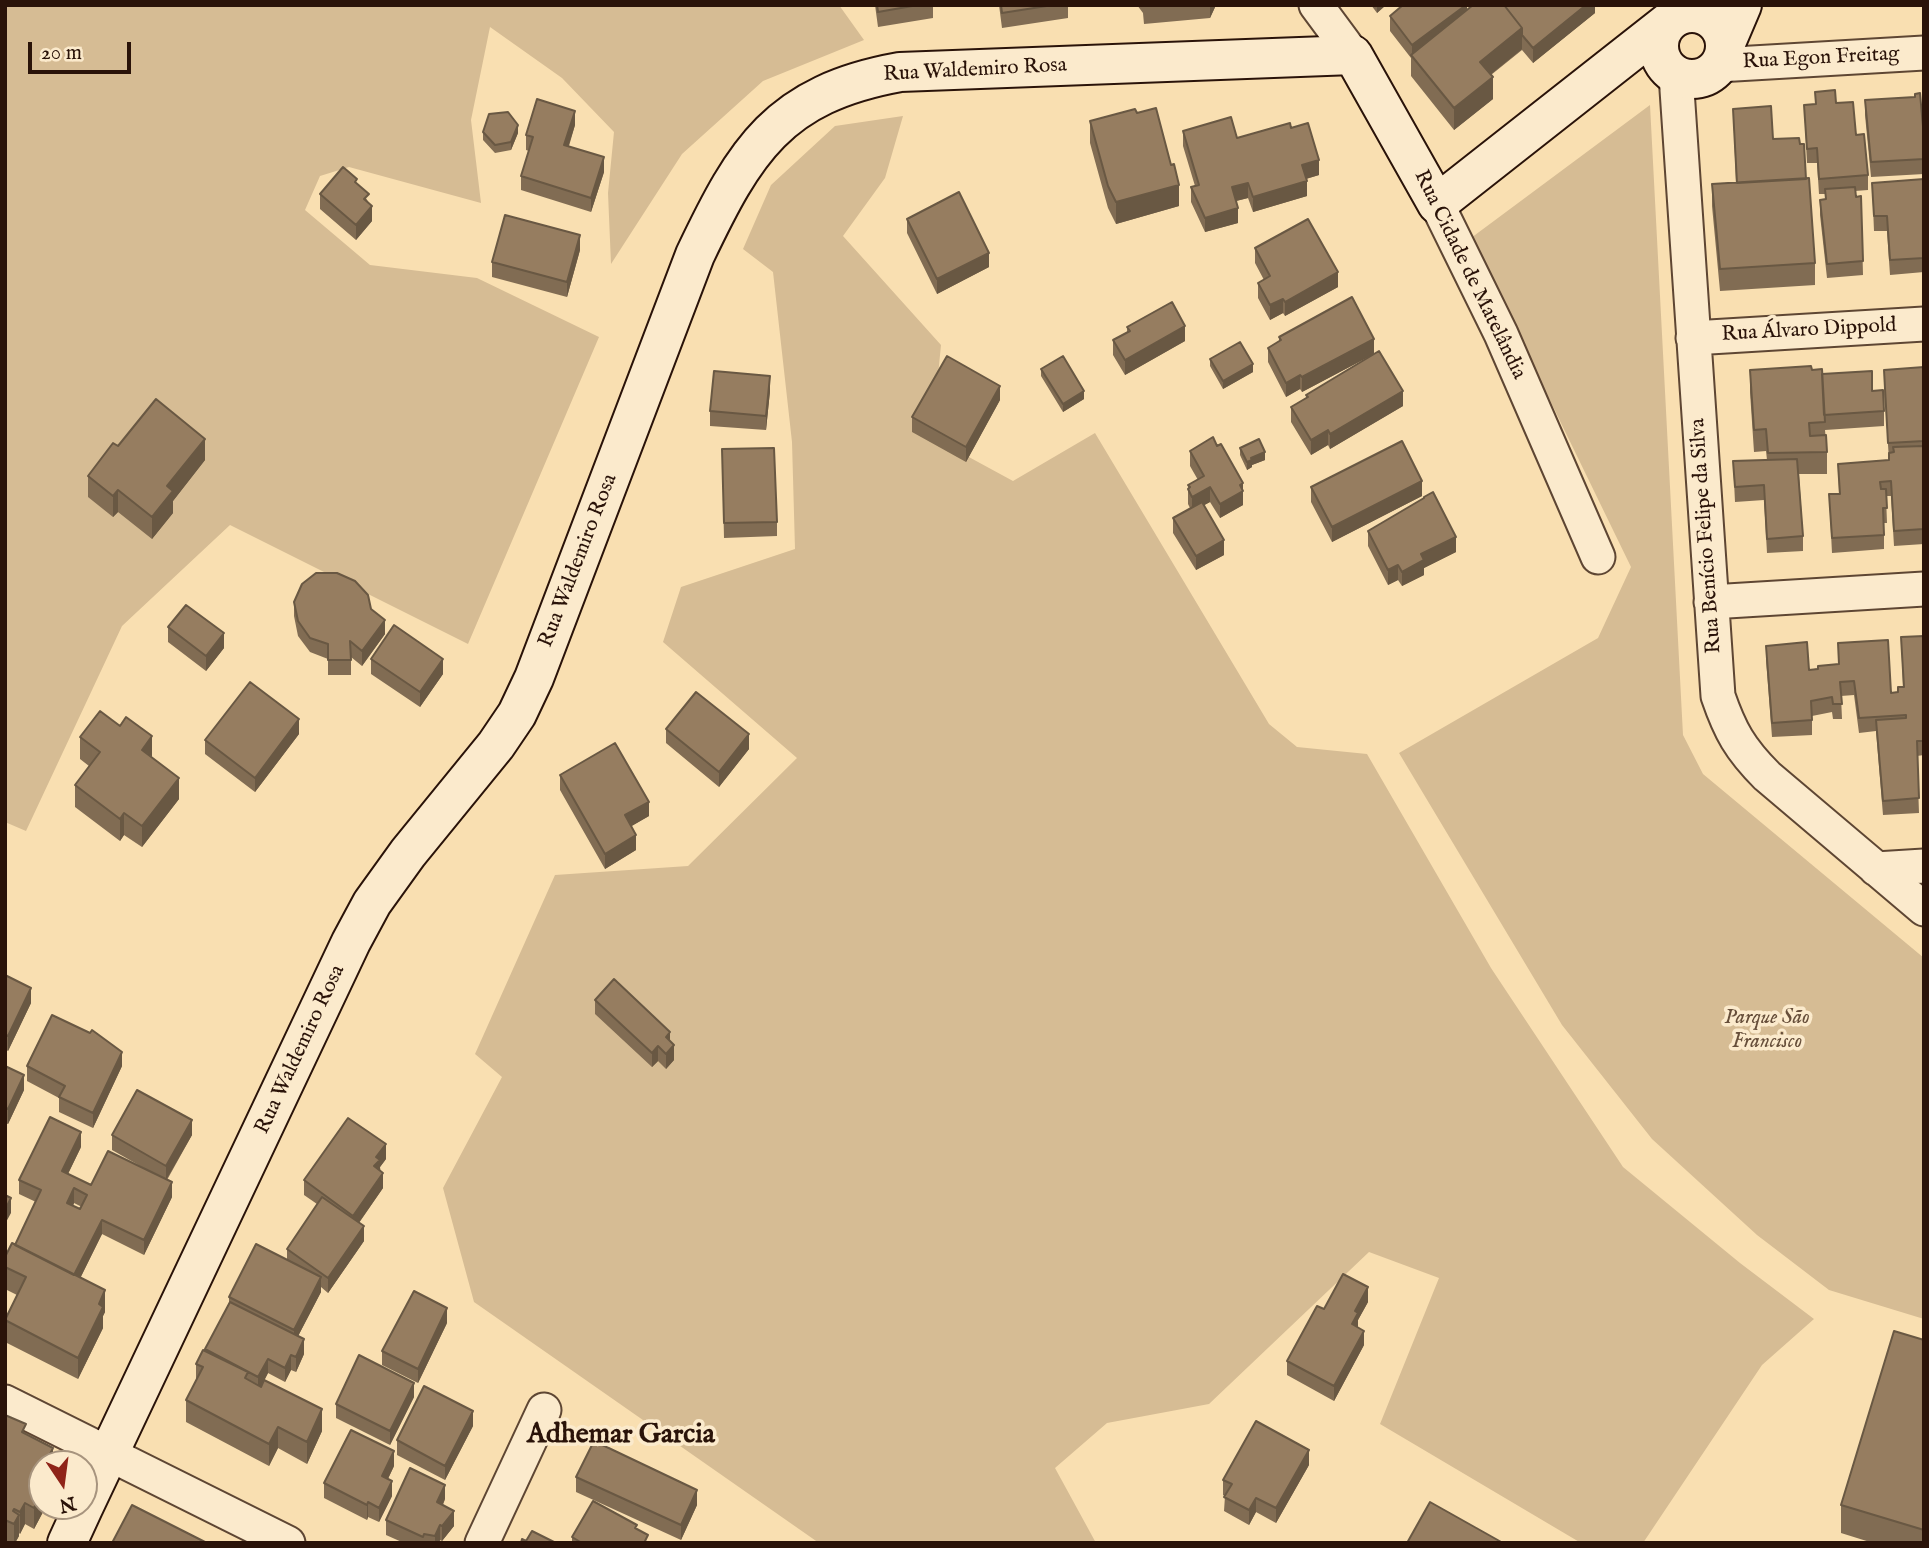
<!DOCTYPE html>
<html>
<head>
<meta charset="utf-8">
<style>
	body { margin:0 }
	#map { position:relative; width:1929px; height:1548px; overflow:hidden; background:#f9dfb1; font-family:"IM FELL English",serif }
	canvas { display:block }
	.frame { position:absolute; inset:0; border:7px solid #2a1309; pointer-events:none }
	.north { position:absolute; left:28px; top:1450px; width:70px; height:70px; box-sizing:border-box; background:#fbeacc; border:2px solid #a7947e; border-radius:50%; rotate:167deg; font-size:19px; font-weight:700; line-height:28px; text-align:center; color:#2a1309 }
	.north::after { content:''; display:block; margin:auto; width:24px; height:32px; background:#8f2418; clip-path:polygon(50% 0,100% 100%,50% 72%,0 100%) }
	.scale { position:absolute; left:28px; top:42px; width:103px; height:32px; box-sizing:border-box; border:4px solid #2a1309; border-top:0; padding-left:9px; font-size:21px; line-height:24px; white-space:nowrap; color:#2a1309; -webkit-text-stroke:5px #fbeacc; paint-order:stroke }
</style>
</head>
<body>
<div id="map">
<canvas width="1929" height="1548"></canvas>
<div class="frame"></div>
<div class="north">N</div>
<div class="scale">20 m</div>
</div>
<script>
const g = document.querySelector('canvas').getContext('2d');
g.lineJoin = 'round';
function paint(path, color) { g.fillStyle = color; g.fill(path, 'evenodd'); }
function stroke(path, color, width, dash) { g.strokeStyle = color; g.lineWidth = width; g.lineCap = dash ? 'butt' : 'round'; g.setLineDash(dash || []); g.stroke(path); }
function label(font, color, halo, rows, align = 'center') {
  g.font = font + ' "IM FELL English",serif'; g.lineWidth = 7; g.setLineDash([]); g.textBaseline = 'middle'; g.strokeStyle = halo; g.fillStyle = color; for (const [text, x, y, turn = 0] of rows) {
    g.save(); g.translate(x, y); g.rotate((+turn || 0) * Math.PI / 180); g.textAlign = isNaN(turn) ? turn : align; if (halo) g.strokeText(text, 0, 0); g.fillText(text, 0, 0); g.restore();
  }
}
paint(new Path2D(`
	M5,5H839L864,40L763,81L682,154L611,264L608,193L614,132L562,78L490,27L471,120L481,203L349,167L320,176L305,210L370,265L477,278L599,337L468,644L230,525L122,626L26,831L5,822Z
	M1650,105L1683,735L1703,774L1924,958V1319L1829,1290L1757,1235L1652,1139L1562,1025L1399,753L1598,638L1631,567L1471,238Z
	M903,116L885,178L843,236L941,345L932,437L1013,481L1095,433L1269,724L1297,747L1367,754L1491,968L1623,1167L1740,1263L1814,1319L1762,1365L1643,1543H1581L1380,1424L1439,1278L1369,1252L1209,1404L1107,1423L1055,1468L1096,1543H819L474,1302L443,1188L502,1077L475,1054L555,875L688,866L797,758L663,642L681,587L795,549L792,442L773,272L743,249L771,185L835,126Z`), '#d6bc94');
const street = new Path2D(`
	M1316,5L1353,55
	M1718,65L1924,53
	M1676,75L1718,696C1730,731 1740,749 1767,776L1924,909
	M1437,204L1501,334L1598,557
	M1693,338L1924,324
	M1711,602L1924,589
	M1876,869L1924,866
	M5,1402L288,1543
	M482,1543L544,1410`);
const secondary = new Path2D(`
	M1659 46a33 33 0 1 1 66 0a33 33 0 1 1-66 0Z
	M1725,45L1742,5
	M84,1506L351,942L372,903L408,853L496,745L517,714L534,678L695,255C745,150 778,94 900,72L1353,55L1437,204L1690,5
	M67,1543L84,1506`);
stroke(street, '#5e4633', 37);
stroke(secondary, '#2a1309', 42);
stroke(street, '#fbeacc', 33);
stroke(secondary, '#fbeacc', 38);
paint(new Path2D(`
	M875,5H933V18L878,27Z
	M999,5H1068V18L1002,28Z
	M1137,5H1216L1210,18L1144,24L1143,13Z
	M1371,5H1386L1377,13Z
	M1467,5V10L1595,5V13L1533,63L1522,50L1491,75L1493,99L1454,130L1411,76V58L1390,31V16Z
	M1815,92L1836,103L1856,135L1868,175V190L1855,191L1856,197L1861,196L1863,275L1827,278L1820,215V200L1825,199V194H1819L1817,163H1807L1804,105L1815,104Z
	M1865,100L1924,138V174L1871,177L1865,115Z
	M1733,109L1773,139L1800,144L1806,179L1815,263V285L1720,291L1712,206V184L1736,183Z
	M1137,113L1179,206L1116,224L1108,208L1090,143V121Z
	M575,125L569,146L604,172L591,212L521,190V176L529,151L526,150V135Z
	M1291,128L1319,175L1306,179L1307,196L1253,212L1248,198L1236,201L1238,223L1205,232L1191,202V187L1195,186L1183,146V131L1237,138Z
	M483,132L518,133L511,150L495,153L483,140Z
	M1924,179V272L1890,275L1887,231H1874L1872,183Z
	M357,184L369,203L372,221L356,240L320,209V194Z
	M907,219L989,267L937,294L907,233Z
	M1255,248L1338,287L1285,316L1283,313L1270,320L1258,298V283L1264,280L1255,263Z
	M580,250L567,297L492,277V262Z
	M1127,327L1185,341L1125,375L1113,355V340L1127,332Z
	M1279,337L1374,354L1302,392L1300,389L1286,397L1268,362V348L1279,341Z
	M1210,359L1253,372L1223,389L1210,366Z
	M1924,367V544L1894,546L1891,496H1886L1887,523H1884V549L1832,553L1829,494H1839L1838,464L1889,460L1884,384V370Z
	M1041,369L1084,399L1063,412L1041,376Z
	M1750,370H1812L1872,391L1884,411V426L1825,430L1827,452V474H1799L1803,536V551L1767,553L1764,500L1735,502L1733,461L1767,460L1766,451L1754,452L1750,392Z
	M770,391L766,430L710,426V411Z
	M1306,395L1403,406L1330,449L1328,445L1311,455L1291,422V407L1306,398Z
	M1000,400L966,462L912,432V417Z
	M118,446L205,460L173,501V513L152,539L118,512L113,517L88,497V476Z
	M1217,446L1243,483V505L1220,518L1210,502L1204,505L1224,555L1196,570L1173,533V518L1190,508L1188,504V485L1198,480L1190,466V451Z
	M1240,448L1265,460L1252,465V467L1247,470L1240,455Z
	M722,449L777,522V536L724,538Z
	M1311,487L1422,496L1332,542L1311,502Z
	M1424,497L1456,552L1424,568V575L1402,586L1398,580L1388,585L1368,546V531L1424,499Z
	M294,602L371,609L385,634L362,666L351,657V675H328V659L310,652L298,636L294,616Z
	M168,627L224,648L206,671L168,642Z
	M1924,636V755L1917,756L1919,813L1883,815L1876,731L1859,733L1854,695L1841,696L1842,719H1833L1832,712L1812,716V735L1772,737L1766,660V646L1809,670L1839,664L1838,643L1891,693L1898,692L1903,687L1901,637Z
	M371,659L443,674L420,707L371,674Z
	M666,729L749,749L719,787L666,743Z
	M299,734L255,792L205,754V740Z
	M80,737L152,757L179,799L142,847L124,835L120,841L75,807V785L89,766L80,759Z
	M560,775L649,816L631,826L636,850L605,869L560,790Z
	M5,975L31,1003L8,1051L5,1049Z
	M595,1000L670,1041L674,1060L666,1069L658,1061L652,1067L595,1014Z
	M5,1060L7,1066L24,1090L8,1124L5,1123Z
	M27,1066H122L93,1128L59,1112V1098L27,1081Z
	M112,1135H192L167,1180L172,1197L144,1255L102,1234L80,1278L105,1312L103,1316V1328L78,1379L5,1342V1318L17,1295L5,1289V1257L15,1245L36,1202L19,1194V1180L81,1147L68,1174L91,1185L151,1172L112,1150ZM74,1203L82,1207L80,1209L73,1206Z
	M386,1159L380,1167L383,1188L359,1223L364,1241L328,1293L321,1287V1292L298,1336L304,1354L296,1372L291,1370L285,1382L268,1373L261,1387L322,1431L307,1464L278,1448L269,1466L186,1422V1400L196,1380V1364L205,1351V1349L229,1303V1297L287,1260V1249L317,1204L304,1195V1180Z
	M1368,1302L1358,1320V1328L1364,1345L1334,1401L1287,1375V1361L1324,1309Z
	M447,1323L418,1383L382,1365V1351Z
	M1924,1340V1543H1873L1841,1533V1505Z
	M414,1397L390,1445L336,1418V1404Z
	M5,1415L26,1434L53,1464H42L43,1512L34,1529L25,1524L20,1534L19,1533V1536L15,1543H8L5,1541Z
	M473,1426L445,1480L397,1455V1440Z
	M1309,1465L1276,1523L1256,1512L1249,1525L1224,1511L1225,1496L1223,1495V1480Z
	M394,1466L388,1479L392,1496L379,1522L368,1517L367,1520L324,1498V1483Z
	M576,1477L697,1505L681,1540L576,1492Z
	M445,1499L443,1505L454,1526L442,1541L440,1540L439,1543H404L386,1535V1520Z
	M637,1529L648,1543H572V1537Z`), '#816c53');
paint(new Path2D(`
	M1210,5H1216L1210,18Z
	M1377,5H1386L1377,13Z
	M1466,5H1467V19L1412,56V45Z
	M1586,5H1595V13L1533,63V48Z
	M1522,28V49L1480,83V62Z
	M1493,77V99L1454,130V108Z
	M575,111V125L564,160V145Z
	M518,125V133L511,150V142Z
	M604,157V172L591,212V198Z
	M1319,160V175L1302,180V165Z
	M1307,181V196L1253,212V197Z
	M1248,183V198L1232,202V187Z
	M1179,185V206L1116,224V202Z
	M372,206V221L356,240V225Z
	M1238,208V223L1205,232V218Z
	M580,235V250L567,297V282Z
	M989,253V267L937,294V279Z
	M1338,272V287L1285,316V302Z
	M1283,299V313L1270,320V305Z
	M1185,326V341L1125,375V360Z
	M1374,339V354L1302,392V377Z
	M1253,364V372L1223,389V381Z
	M1300,375V389L1286,397V383Z
	M770,376V391L766,430V416Z
	M1000,386V400L966,462V447Z
	M1084,391V399L1063,412V404Z
	M1403,391V406L1330,449V434Z
	M1328,430V445L1311,455V440Z
	M205,439V460L173,501V513L152,539V517L167,486Z
	M1265,452V460L1252,465V467L1247,470V462L1251,458Z
	M1422,481V496L1332,542V527Z
	M1243,483V505L1220,518V504Z
	M1210,487V502L1192,512V497Z
	M118,490V512L113,517V496Z
	M1456,537V552L1424,568V575L1402,586V572L1421,554Z
	M1224,540V555L1196,570V556Z
	M1398,565V580L1388,585V570Z
	M385,620V634L362,666V651Z
	M224,633V648L206,671V656Z
	M443,659V674L420,707V692Z
	M299,719V734L255,792V778Z
	M749,734V749L719,787V772Z
	M152,736V757L142,750Z
	M179,778V799L142,847V826Z
	M649,802V816L625,830V815Z
	M124,813V835L120,841V819Z
	M636,835V850L605,869V854Z
	M31,988V1003L8,1051V1036Z
	M670,1032V1046L666,1037Z
	M674,1045V1060L666,1069V1054Z
	M658,1046V1061L652,1067V1053Z
	M122,1052V1066L93,1128V1113Z
	M24,1075V1090L8,1124V1109Z
	M192,1120V1135L166,1180V1166Z
	M81,1132V1147L62,1186V1171Z
	M386,1144V1159L380,1167V1174L374,1166L376,1157Z
	M383,1173V1188L353,1231V1216Z
	M172,1182V1197L144,1255V1240Z
	M74,1188V1203L67,1218V1203Z
	M11,1198V1213L5,1224V1210Z
	M102,1220V1234L72,1295V1280Z
	M364,1226V1241L328,1293V1278Z
	M321,1277V1292L294,1344V1330Z
	M1368,1287V1302L1358,1320V1327L1352,1324L1355,1311Z
	M105,1290V1312L103,1316V1328L78,1379V1358L99,1304Z
	M447,1308V1323L418,1383V1369Z
	M1364,1331V1345L1334,1401V1386Z
	M304,1339V1354L296,1372V1357Z
	M291,1355V1370L285,1382V1368Z
	M268,1359V1373L258,1392V1377Z
	M414,1383V1397L390,1445V1431Z
	M322,1409V1431L307,1464V1442Z
	M473,1411V1426L445,1480V1466Z
	M278,1427V1448L269,1466V1444Z
	M53,1448V1464H45Z
	M1309,1450V1465L1276,1523V1508Z
	M394,1451V1466L382,1491V1476Z
	M42,1470L43,1512L34,1529V1486Z
	M392,1481V1496L379,1522V1508Z
	M445,1485V1499L437,1516V1502Z
	M697,1490V1505L681,1540V1525Z
	M1256,1498V1512L1249,1525V1510Z
	M368,1502V1517L367,1520V1505Z
	M25,1503V1524L20,1534V1512Z
	M454,1511V1526L442,1541V1526Z
	M19,1515V1536L15,1543H14V1524Z
	M440,1525V1540L439,1543H435V1536Z`), '#695843');
const building = new Path2D(`
	M877,5H918L878,12Z
	M1001,5H1053L1002,13Z
	M1403,5H1466L1412,45L1390,16Z
	M1473,5H1504L1522,28L1480,62L1493,77L1454,108L1411,55Z
	M1504,5H1586L1533,48L1522,35V28Z
	M1835,90L1836,103L1853,102L1856,135L1864,134L1868,175L1819,179L1817,148L1807,149L1804,105L1816,104L1815,92Z
	M1920,93L1924,138V159L1871,162L1865,100L1915,97V94Z
	M537,99L575,111L564,145L604,157L591,198L521,176L533,137L526,135Z
	M1771,106L1773,139L1799,138L1800,144H1804L1806,179L1737,183L1733,109Z
	M1156,108L1171,165L1174,164L1179,185L1116,202L1108,186L1090,121L1135,109L1137,113Z
	M508,112L518,125L511,142L495,145L483,132L489,114Z
	M1231,117L1237,138L1290,123L1291,128L1308,123L1319,160L1302,165L1307,181L1253,197L1248,183L1232,187L1238,208L1205,218L1191,187L1199,185L1183,131Z
	M343,167L357,179L355,182L369,194L364,199L372,206L356,225L320,194Z
	M1809,178L1815,263L1720,269L1712,184Z
	M1924,179V258L1890,260L1887,216H1874L1872,183Z
	M1855,187L1856,197L1861,196L1863,261L1827,264L1820,200L1826,199L1825,189Z
	M959,192L989,253L937,279L907,219Z
	M505,215L580,235L567,282L492,262Z
	M1308,219L1338,272L1285,302L1283,299L1270,305L1258,283L1270,276L1255,248Z
	M1352,297L1374,339L1302,377L1300,375L1286,383L1268,348L1281,340L1279,337Z
	M1172,302L1185,326L1125,360L1113,340L1130,331L1127,327Z
	M1240,342L1253,364L1223,381L1210,359Z
	M1379,351L1403,391L1330,434L1328,430L1311,440L1291,407L1308,397L1306,395Z
	M947,356L1000,386L966,447L912,417Z
	M1063,356L1084,391L1063,404L1041,369Z
	M1811,366L1812,370L1822,369L1825,422L1809,423L1810,436L1826,435L1827,452L1768,453L1766,429L1754,430L1750,370Z
	M1924,367V441L1888,443L1884,370Z
	M714,371L770,376L766,416L710,411Z
	M1872,371V391L1883,390L1884,411L1824,415L1822,374Z
	M156,399L205,439L167,486L173,491L152,517L118,490L113,496L88,476L113,443L118,446Z
	M1213,437L1217,446L1221,444L1243,483L1240,485L1243,491L1220,504L1210,487L1192,497L1188,489L1190,487L1188,485L1204,476L1190,451Z
	M1259,439L1265,452L1251,458L1252,460L1247,462L1240,448Z
	M1402,441L1422,481L1332,527L1311,487Z
	M1924,446V529L1894,531L1891,481L1880,482L1881,489H1886L1887,508H1883L1884,535L1832,538L1829,494H1840L1838,464L1889,460V453L1894,452L1893,447Z
	M774,448L777,522L724,523L722,449Z
	M1797,459L1803,536L1767,539L1764,485L1735,487L1733,461Z
	M1433,492L1456,537L1421,554L1424,560L1402,572L1398,565L1388,570L1368,531L1424,498V497Z
	M1202,502L1224,540L1196,556L1173,518Z
	M316,573H337L355,581L368,595L371,609L385,620L362,651L350,641L351,660H328V644L310,638L298,621L294,602L302,584Z
	M186,605L224,633L206,656L168,627Z
	M394,625L443,659L420,692L371,659Z
	M1924,636V741H1917L1919,798L1883,801L1876,720L1906,718V715L1859,718L1854,681L1840,682L1842,704H1833L1832,697L1811,701L1812,720L1772,723L1766,646L1807,642L1809,670L1818,669V666L1839,664L1838,643L1888,640L1891,693L1898,692V687H1904L1901,637Z
	M250,682L299,719L255,778L205,740Z
	M696,692L749,734L719,772L666,729Z
	M100,711L120,726L126,717L152,736L142,750L179,778L142,826L124,813L120,819L75,785L100,752L80,737Z
	M615,743L649,802L625,815L636,835L605,854L560,775Z
	M5,975L31,988L8,1036L5,1035Z
	M614,979L670,1032L666,1037L674,1045L666,1054L658,1046L652,1053L595,1000Z
	M52,1015L90,1033L92,1030L122,1052L93,1113L59,1097L65,1086L27,1066Z
	M5,1066L24,1075L8,1109L5,1108Z
	M137,1090L192,1120L166,1166L112,1135Z
	M50,1117L81,1132L62,1171L91,1185L108,1151L172,1182L144,1240L102,1220L74,1275L15,1245L41,1190L19,1180ZM74,1188L87,1195L80,1209L67,1203Z
	M348,1118L386,1144L376,1157L380,1160L374,1166L383,1173L353,1216L304,1180Z
	M5,1195L11,1198L5,1210Z
	M322,1197L364,1226L328,1278L287,1249Z
	M12,1243L105,1290L99,1304L103,1307L78,1358L5,1320L26,1277L5,1267V1257Z
	M256,1244L321,1277L294,1330L229,1297Z
	M1343,1274L1368,1287L1355,1311L1358,1313L1352,1324L1364,1331L1334,1386L1287,1361L1317,1306L1324,1309Z
	M414,1291L447,1308L418,1369L382,1351Z
	M230,1302L304,1339L296,1357L291,1355L285,1368L268,1359L258,1377L205,1349Z
	M1894,1331L1924,1340V1530L1841,1505Z
	M203,1350L248,1372L245,1378L261,1387L264,1380L322,1409L307,1442L278,1427L269,1444L186,1400L203,1367L196,1364Z
	M359,1355L414,1383L390,1431L336,1404Z
	M424,1386L473,1411L445,1466L397,1440Z
	M5,1415L26,1424L22,1432L53,1448L45,1464H42V1470L34,1486L42,1490V1492L34,1508L25,1503L20,1512L14,1509L13,1511L19,1515L14,1524L5,1520Z
	M1256,1421L1309,1450L1276,1508L1256,1498L1249,1510L1224,1497L1232,1484L1223,1480Z
	M351,1430L394,1451L382,1476L392,1481L379,1508L368,1502L367,1505L324,1483Z
	M594,1441L697,1490L681,1525L576,1477Z
	M410,1468L445,1485L437,1502L454,1511L442,1526L440,1525L435,1536L424,1534L423,1537L386,1520Z
	M593,1501L637,1525L635,1528L648,1535L644,1543H582L572,1537Z
	M1430,1502L1503,1543H1407Z
	M132,1505L207,1543H112Z
	M532,1531L554,1542L553,1543H521L522,1539L526,1541Z`);
paint(building, '#967d60');
stroke(building, '#695843', 2);
label('21px', '#2a1309', '#fbeacc', [
	["Rua Egon Freitag",1821,59,-3],
	["Rua Waldemiro Rosa",975,71,-3],
	["Rua Cidade de Matelândia",1469,275,64],
	["Rua Álvaro Dippold",1809,331,-3],
	["Rua Benício Felipe da Silva",1707,536,-94],
	["Rua Waldemiro Rosa",579,561,-69],
	["Rua Waldemiro Rosa",301,1050,-65]
]);
label('italic 21px', '#664e3a', '#fbeacc', [
	["Parque São",1767,1019],
	["Francisco",1767,1043]
]);
label('bold 28px', '#2a1309', '#fbeacc', [
	["Adhemar Garcia",621,1436]
]);
</script>
</body>
</html>
